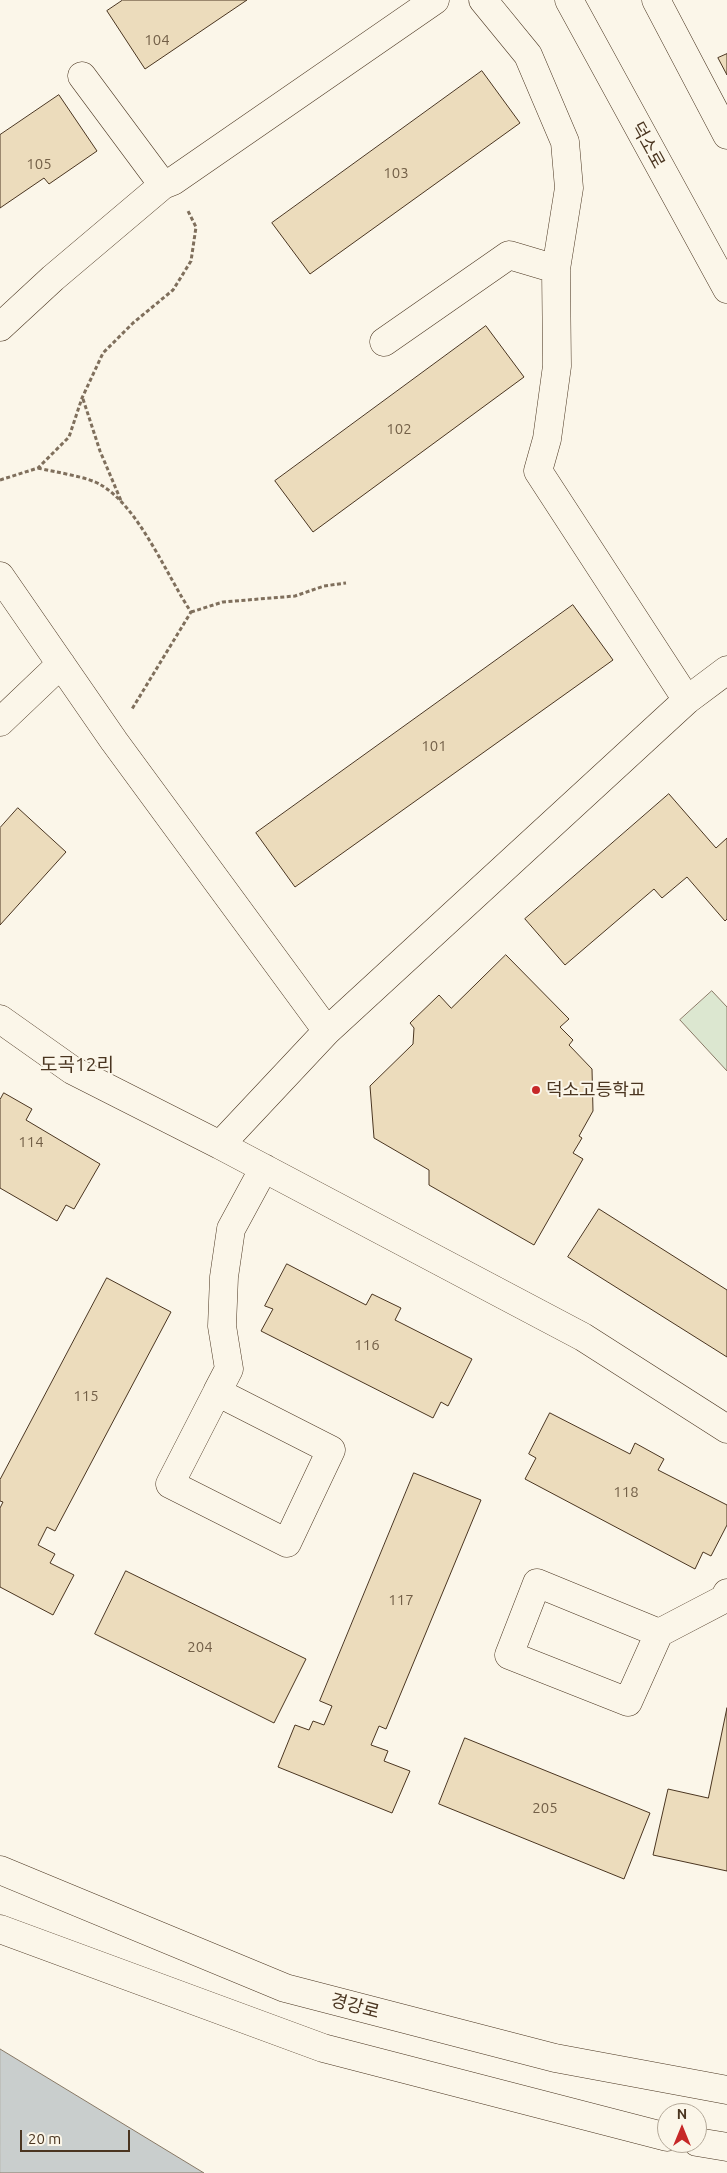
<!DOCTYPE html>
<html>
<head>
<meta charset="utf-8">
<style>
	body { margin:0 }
	#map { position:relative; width:727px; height:2173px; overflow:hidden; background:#fbf6e9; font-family:Ubuntu,sans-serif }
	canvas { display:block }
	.north { position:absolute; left:657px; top:2103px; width:50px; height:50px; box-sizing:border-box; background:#fbf6e9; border:1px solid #b4a999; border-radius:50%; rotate:0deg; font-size:14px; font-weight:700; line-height:20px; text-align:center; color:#4a3520 }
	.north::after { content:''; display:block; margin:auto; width:18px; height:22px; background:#c62828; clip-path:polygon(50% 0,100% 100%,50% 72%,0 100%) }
	.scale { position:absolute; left:20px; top:2130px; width:110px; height:22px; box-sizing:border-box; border:2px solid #4a3520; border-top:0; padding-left:6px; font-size:15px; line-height:18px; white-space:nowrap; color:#4a3520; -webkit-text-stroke:4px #fbf6e9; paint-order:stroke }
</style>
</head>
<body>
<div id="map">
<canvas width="727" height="2173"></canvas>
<div class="north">N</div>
<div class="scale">20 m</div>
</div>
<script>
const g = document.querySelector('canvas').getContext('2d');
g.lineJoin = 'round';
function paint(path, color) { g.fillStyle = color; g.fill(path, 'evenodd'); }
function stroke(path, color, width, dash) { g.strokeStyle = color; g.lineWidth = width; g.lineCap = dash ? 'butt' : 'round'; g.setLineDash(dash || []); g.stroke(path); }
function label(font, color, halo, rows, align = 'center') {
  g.font = font + ' Ubuntu,"Noto Sans KR",sans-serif'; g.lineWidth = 4; g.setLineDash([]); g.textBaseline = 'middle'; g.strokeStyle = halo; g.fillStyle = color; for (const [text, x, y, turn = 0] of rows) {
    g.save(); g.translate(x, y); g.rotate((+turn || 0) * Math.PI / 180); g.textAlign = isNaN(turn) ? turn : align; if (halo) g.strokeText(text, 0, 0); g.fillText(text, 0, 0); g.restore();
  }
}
const green = new Path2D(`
	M712,991L727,1007V1071L680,1020Z`);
paint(green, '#dce7d0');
stroke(green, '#887966', 1);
const water = new Path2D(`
	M0,2049L204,2173H0Z`);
paint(water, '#c9cecd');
stroke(water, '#887966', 1);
const building = new Path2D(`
	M123,0H247L145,69L107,11Z
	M727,54V75L718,58Z
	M482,71L520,123L310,274L272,223Z
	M59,95L97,151L49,184L44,178L0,208V135Z
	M486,326L524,377L313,532L275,481Z
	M573,605L613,660L295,887L256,833Z
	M669,794L716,848L727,838V919L725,921L687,877L662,898L654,889L565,965L525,919Z
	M18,808L66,852L0,925V828Z
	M506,955L569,1019L560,1027L573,1040L569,1045L592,1069L593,1111L579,1136L582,1138L573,1153L583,1159L534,1245L429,1185V1170L374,1138L370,1086L413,1044L414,1028L410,1023L439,995L451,1008Z
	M4,1093L32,1109L26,1120L100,1164L74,1209L66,1205L57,1221L0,1188V1100Z
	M599,1209L727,1290V1357L568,1257Z
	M287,1264L366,1305L372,1294L401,1308L395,1320L472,1359L448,1406L441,1402L433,1418L261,1331L273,1309L265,1306Z
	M107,1278L171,1312L55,1531L47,1527L38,1545L55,1554L50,1563L74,1575L53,1615L0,1587V1508L3,1502L0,1501V1480Z
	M550,1413L630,1454L635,1443L664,1459L658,1470L727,1505V1525L711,1556L703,1552L695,1569L525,1479L536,1458L529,1454Z
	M414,1473L481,1500L386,1729L379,1726L371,1745L388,1751L384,1761L410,1771L392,1813L278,1767L295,1725L309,1730L313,1721L324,1725L332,1706L320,1701Z
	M126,1571L306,1659L274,1723L95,1634Z
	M727,1708V1871L653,1855L668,1789L708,1798Z
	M465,1738L650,1813L624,1879L439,1804Z`);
paint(building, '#ecdcbc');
stroke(building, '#4a3520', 1);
const minor = new Path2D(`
	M483,0L528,55L565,142L569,188L556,269L557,366L547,439L538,471L687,700
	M569,0L727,289
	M656,0L727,135
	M82,76L163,185
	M0,327L53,278L163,185L173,181L435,0
	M384,342L509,255L556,269
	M0,576L114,741L327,1031L687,700L727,670
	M0,722L61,664
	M0,1019L72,1070L220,1145L327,1031
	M220,1145L583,1337L727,1429
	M229,1369L170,1484L287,1543L331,1450L217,1392L229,1369L222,1326L224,1277L231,1229L264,1168
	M659,1633L537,1583L509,1655L628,1702L659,1633L724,1599L727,1593`);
const major = new Path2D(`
	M0,1870L285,1988L555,2058L727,2090
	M0,1929L323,2048L667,2137
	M697,2142L727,2147`);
stroke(minor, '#4a3520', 29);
stroke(major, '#4a3520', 29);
stroke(new Path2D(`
	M83,399L100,451L122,503
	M38,468C54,472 89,477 101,485C139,507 167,576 191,612L132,709
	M0,480L38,468L69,437L82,398L103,353L133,323L173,290L191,261L196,227L188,211
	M191,612L223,602L295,596L324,586L346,583`), '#7f6f5c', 3, [4, 2.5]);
stroke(minor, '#fbf6e9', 28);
stroke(major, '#fbf6e9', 28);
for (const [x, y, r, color] of [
	[536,1090,5,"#c62828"]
]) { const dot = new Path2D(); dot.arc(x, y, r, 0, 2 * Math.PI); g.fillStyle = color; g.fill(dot); stroke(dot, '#fbf6e9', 2); }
label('15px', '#725f47', null, [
	["104",157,40],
	["105",39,164],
	["103",396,173],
	["102",399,429],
	["101",434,746],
	["114",31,1142],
	["116",367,1345],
	["115",86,1396],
	["118",626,1492],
	["117",401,1600],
	["204",200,1647],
	["205",545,1808]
]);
label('18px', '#4a3520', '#fbf6e9', [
	["덕소로",648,145,61],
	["경강로",355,2006,15]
]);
label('18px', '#4a3520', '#fbf6e9', [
	["덕소고등학교",546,1090]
], 'left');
label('19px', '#4a3520', '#fbf6e9', [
	["도곡12리",77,1065]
]);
</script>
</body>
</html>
